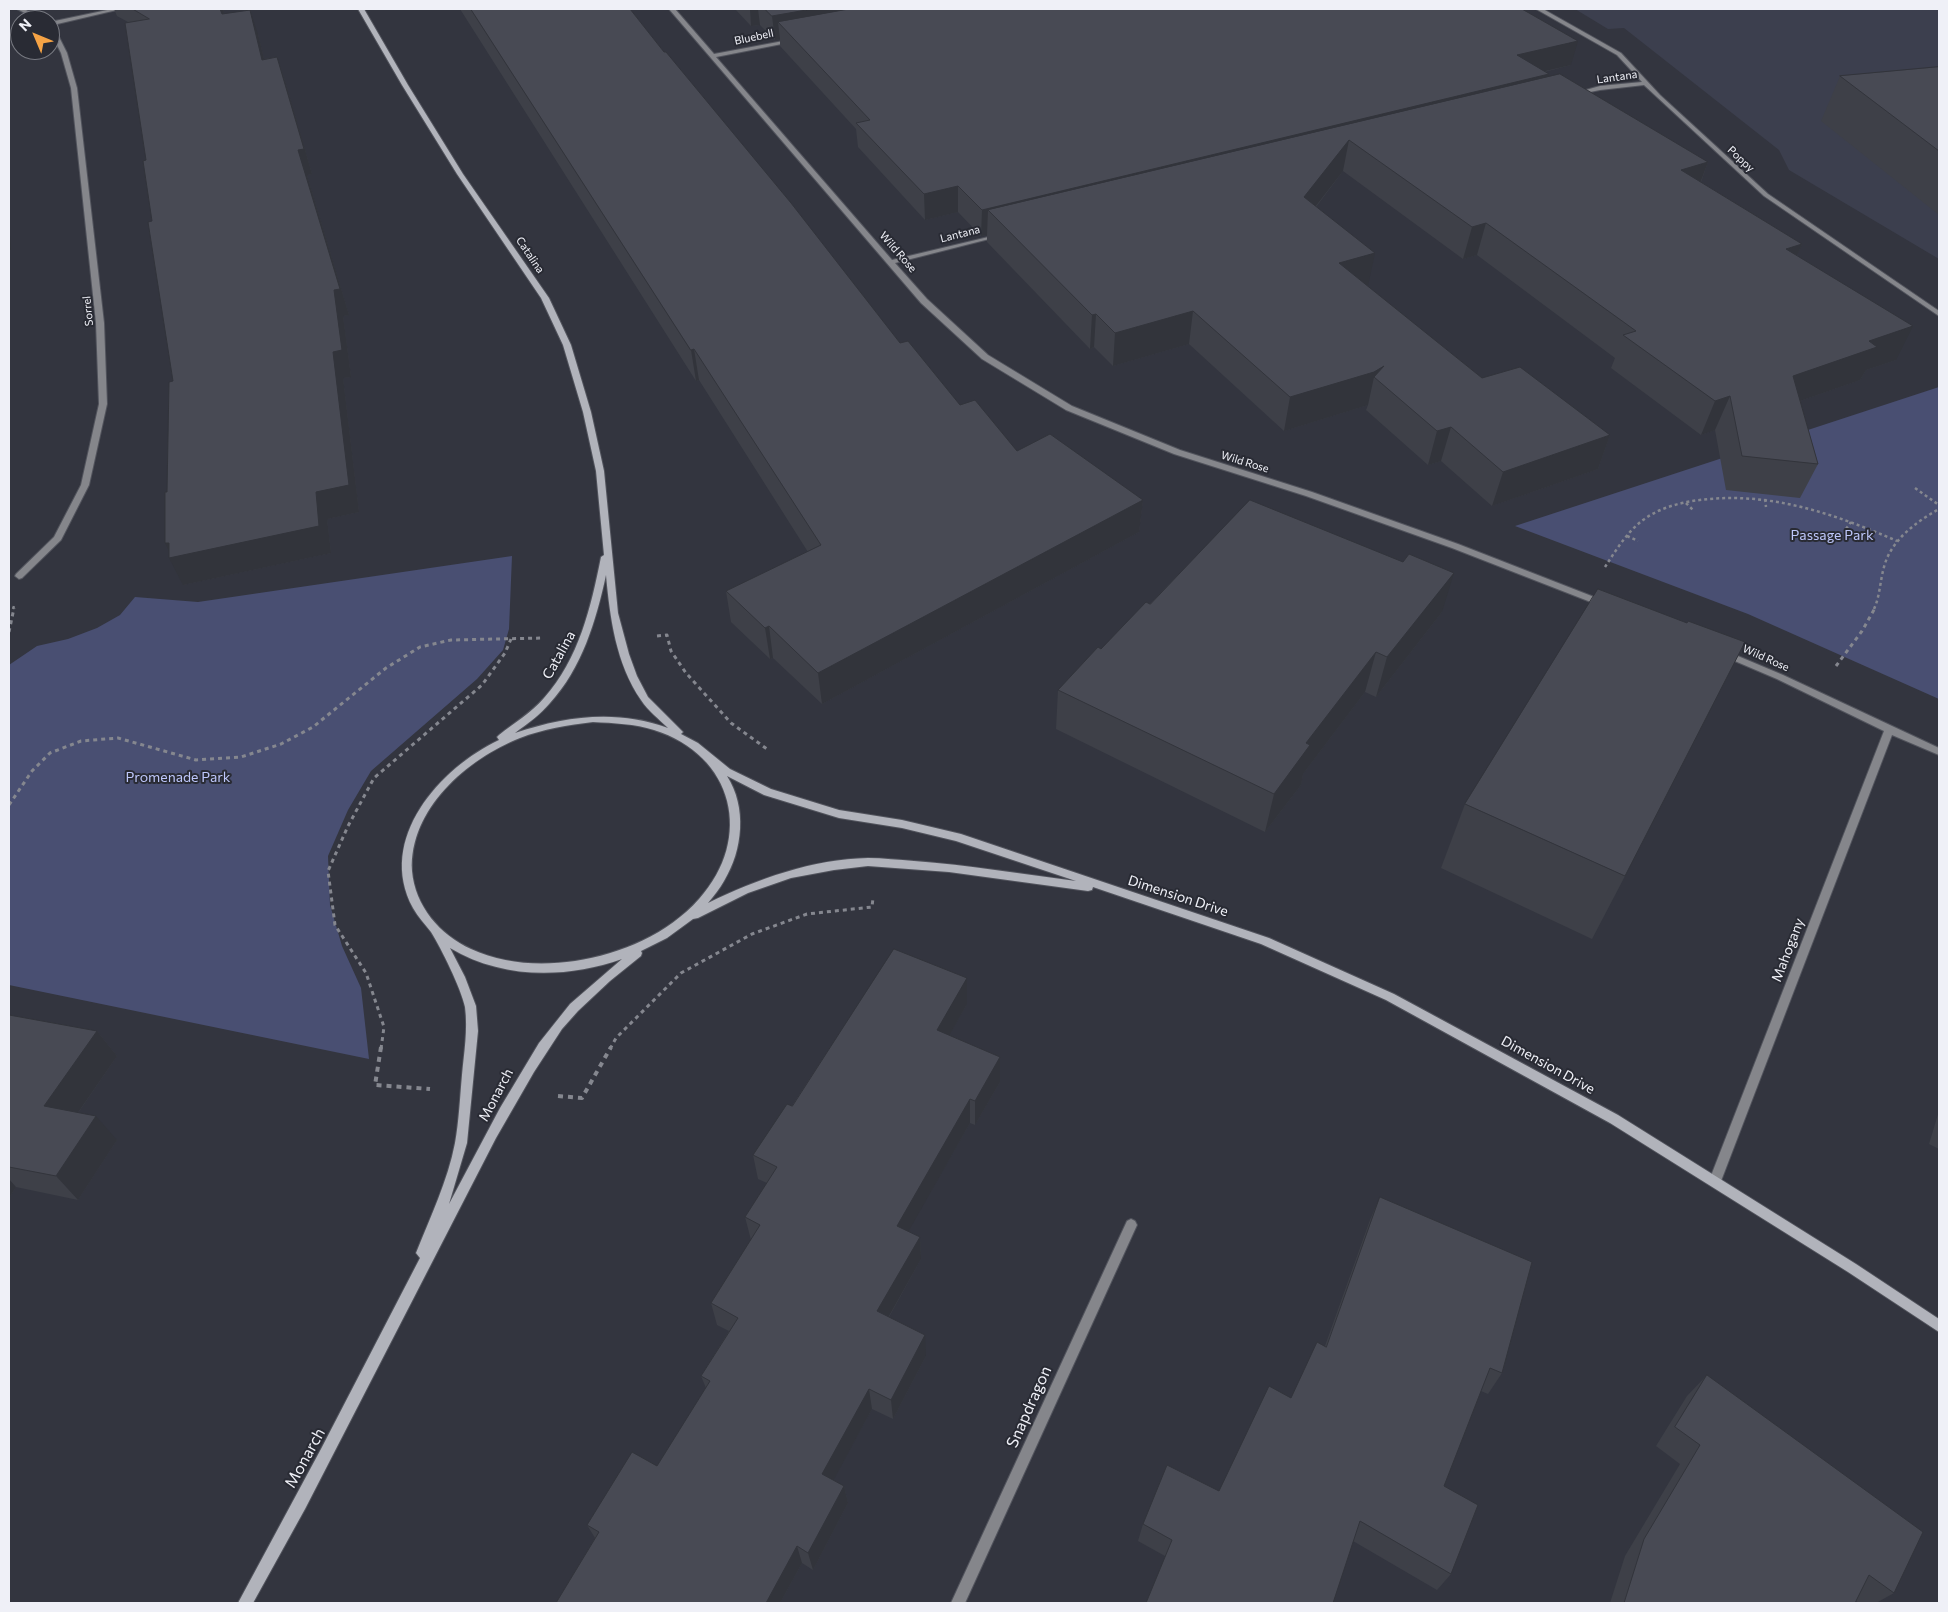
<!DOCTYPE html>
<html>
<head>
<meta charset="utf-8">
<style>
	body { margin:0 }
	#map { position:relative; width:1948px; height:1612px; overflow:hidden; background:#33353f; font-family:Commissioner,sans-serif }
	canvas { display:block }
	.frame { position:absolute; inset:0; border:10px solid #eff0f7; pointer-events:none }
	.north { position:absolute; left:10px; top:10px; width:50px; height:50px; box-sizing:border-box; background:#292b34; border:1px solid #787a82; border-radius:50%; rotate:315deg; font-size:14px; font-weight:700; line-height:20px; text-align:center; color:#eff0f7 }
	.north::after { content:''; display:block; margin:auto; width:18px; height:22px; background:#f5a345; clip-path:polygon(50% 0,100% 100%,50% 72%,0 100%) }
</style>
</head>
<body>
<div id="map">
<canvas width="1948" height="1612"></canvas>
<div class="frame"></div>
<div class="north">N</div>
</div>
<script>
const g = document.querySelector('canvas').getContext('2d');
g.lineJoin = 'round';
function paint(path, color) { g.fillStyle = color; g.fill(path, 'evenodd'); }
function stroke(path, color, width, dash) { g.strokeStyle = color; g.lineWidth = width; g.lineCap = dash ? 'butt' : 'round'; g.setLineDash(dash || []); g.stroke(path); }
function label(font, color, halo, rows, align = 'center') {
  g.font = font + ' Commissioner,sans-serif'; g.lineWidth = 4; g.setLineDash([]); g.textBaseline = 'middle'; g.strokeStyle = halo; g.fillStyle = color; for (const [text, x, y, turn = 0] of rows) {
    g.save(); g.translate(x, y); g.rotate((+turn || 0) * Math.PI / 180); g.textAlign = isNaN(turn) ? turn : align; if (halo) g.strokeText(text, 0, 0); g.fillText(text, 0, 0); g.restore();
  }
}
paint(new Path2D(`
	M1575,9H1939V259L1789,170L1779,150L1624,28L1608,29Z`), '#3c3f4e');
paint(new Path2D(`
	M1939,387V699L1748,614L1515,526Z
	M512,556L509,629L503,650L477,679L371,771L348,810L328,856L330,905L342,946L361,988L369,1059L9,985V665L37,646L68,639L97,628L120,615L135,597L198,602Z`), '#494f72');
const street = new Path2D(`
	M17,9H24L46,20H39Z
	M112,9H121L53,25L67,53L77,88L104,323L107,404L89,485L61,540L22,578L19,579L15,576L16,574L54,537L81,485L99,404L96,323L71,88L61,53L50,31V22Z
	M669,9H675L714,54L794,39V41L792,42L716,57L892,260L1001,234V236L895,263L927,299L988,355L1072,406L1180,450L1312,492L1458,544L1607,602L1608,604L1607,606H1601L1452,548L1306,496L1174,454L1066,410L982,359L921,303Z
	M1536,9H1543L1621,53L1660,95L1768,194L1939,311V316L1764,196L1644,85L1600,90L1575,95V93L1600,86L1642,82L1617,55Z
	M1726,651L1783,675L1939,748V755L1892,735L1721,1181L1719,1185L1715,1187L1711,1185L1709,1181L1884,731L1777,679L1723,656L1721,654L1723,652Z
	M1131,1219L1135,1221L1137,1225L965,1603H951L1127,1221Z`);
const secondary = new Path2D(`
	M358,9H364L408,85L463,174L549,298L571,345L591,412L604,471L618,613L629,654L637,676L648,697L683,732L681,734L698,743L730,769L771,789L839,810L902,820L961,834L1269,938L1394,994L1618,1115L1856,1264L1939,1319V1332L1848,1272L1610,1123L1386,1000L1261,944L1093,887L1092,890L1088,891L949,872L868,866L834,870L791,878L748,893L698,918L693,919L667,938L641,951L642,953L641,956L610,981L578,1011L562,1029L534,1072L496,1138L305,1509L253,1603H238L321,1449L420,1258L416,1253C430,1218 448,1180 455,1143C459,1121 460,1097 462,1075C464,1053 468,1030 465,1007C461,988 441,948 431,932C425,924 418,917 413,908C376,839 440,768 499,740L497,737L499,735C514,723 531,713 544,698C579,659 591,607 601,557L604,555L596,471L583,412L563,345L541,298L457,174L402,85ZM606,575C610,618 616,664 641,700C648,711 659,719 668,728C617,709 565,716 515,733C527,724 540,715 550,703C582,668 596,621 606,575ZM593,722C614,723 635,724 654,730C734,755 754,838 699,899C668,934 621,954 575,961C540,966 503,964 471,949C440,935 415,906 412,871C409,809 467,759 520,738C543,729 568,725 593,722ZM727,776L764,795L839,818L902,828L956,841L1076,881C1022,874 968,865 914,861C899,860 883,858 868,858C813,859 757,879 708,903C714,896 720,888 724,881C743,850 747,807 727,776ZM450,948C502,979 565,979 622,959L570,1004L539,1043L500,1108L449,1204L467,1143L478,1031L476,1006L465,977Z`);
stroke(street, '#51535c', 2);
stroke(secondary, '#51535c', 2);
stroke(new Path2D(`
	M1915,488L1939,505
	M1765,499L1766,507
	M1686,503L1693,510
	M1846,529L1851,522
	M1627,536L1638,541
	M1605,567C1616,550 1627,532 1643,520C1662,506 1686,501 1709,499C1775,493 1837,515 1897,541
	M13,609L14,606
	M1874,609C1880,596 1880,581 1884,567C1891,540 1916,522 1939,509`), '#85878f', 2.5, [3, 3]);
stroke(new Path2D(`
	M9,632L14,608
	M657,636L667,635L671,651L686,673L731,723L767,749
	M1836,666L1862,631L1875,608
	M9,805L32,771L50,753L81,741L118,738L196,760L241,757L281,744L313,727L386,668L420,647L451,640L544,638
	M381,1049L384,1027L366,973L335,925L328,871L348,826L374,778L482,685L505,653L511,639
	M610,1049L616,1038L681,973L752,934L807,914L872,907L873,898`), '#85878f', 3, [4, 4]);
stroke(new Path2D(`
	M381,1047L375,1085L430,1089
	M558,1096L582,1098L611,1047`), '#85878f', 4, [5, 5]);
paint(street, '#85868b');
paint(secondary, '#b1b3bb');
paint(new Path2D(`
	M114,9H223L224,14L258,34L264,59L277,57L285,81L312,174L307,175L349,315L343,316L351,377L343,378L359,512L327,519L331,553L183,585L167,492L173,381L152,221L146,160L128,22L117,16Z
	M460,9H630L664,52L900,343L960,405L1017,451L1143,500L1139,532L822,704L773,658L770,659L731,622L726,591L808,552L699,380L696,381Z
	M735,9H1522L1571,65L1544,72L1549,74L1548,76L1708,162L1701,182L1802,244L1797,255L1896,360L1866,370L1860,380L1800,401L1818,464L1800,498L1726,490L1715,430L1701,435L1611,368L1615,358L1477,255L1463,259L1343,171L1316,207L1368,286H1367L1482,378L1610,435L1598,469L1492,506L1441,461L1428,465L1366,410L1368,405L1284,431L1189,344L1113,366L1094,347L1090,349L987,242V235L981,236L958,212L925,220L858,147L856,129L780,46V39L775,40L760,25L751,26Z
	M1939,67V215L1821,121L1840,76Z
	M1150,604L1442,612L1376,697L1365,692L1303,774L1301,785L1265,832L1056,729L1058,690Z
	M1465,804L1625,876L1592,939L1441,868Z
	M967,1004L949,1035L1000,1057V1082L975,1125L970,1123L908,1231L920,1237L921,1259L889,1317L926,1356L893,1419L872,1409L833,1480L844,1486L848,1503L813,1570L802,1563L780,1603H556L595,1538L587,1525L657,1466L706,1388L701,1376L729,1331L717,1325L711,1303L751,1240L745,1217L767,1183L758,1179L753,1155L792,1106Z
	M9,1015L97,1031L117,1056L78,1113L117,1140L78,1200L16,1187L9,1198Z
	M1939,1111V1149L1929,1144Z
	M1380,1197L1502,1373L1488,1394L1481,1391L1444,1486L1451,1574L1437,1590L1353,1541L1165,1556L1138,1541L1143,1524L1219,1491L1291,1398L1325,1346L1370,1220Z
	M1707,1375L1894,1593L1876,1603H1859L1856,1601L1855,1603H1610L1625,1556L1680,1464L1656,1446L1687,1396Z`), '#3e4048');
paint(new Path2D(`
	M220,9H223L230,38L222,14Z
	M750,9H758L760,25L751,26Z
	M812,9H933L778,22L780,39L775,40L772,16Z
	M250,10L258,34L270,84L262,60Z
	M1578,41L1571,65L1511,79L1517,55Z
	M277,57L285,81L312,174L307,175L349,315L343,316L351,377L343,378L359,512L327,519L331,553L183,585L169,558L172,557L165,543L316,492L298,150Z
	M1549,74L1542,98L1349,140L1343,171L1298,229L988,210L987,235L981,236L982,210Z
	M1708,162L1696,194L1681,170Z
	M958,186V212L925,220L924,194Z
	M9,222L11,250H9Z
	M1486,223L1477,255L1463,259L1472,227Z
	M1802,244L1788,276L1786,249Z
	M1375,253L1368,286L1332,296L1339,263Z
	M1193,311L1189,344L1113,366L1115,333Z
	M1096,314L1094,347L1090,349L1092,315Z
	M1913,326L1896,360L1866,370L1860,380L1777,409L1793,376L1869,341Z
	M694,349L699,380L696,381L691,350Z
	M1384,366L1374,377L1368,405L1284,431L1290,397Z
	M1730,396L1715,430L1701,435L1715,401Z
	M1451,427L1441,461L1428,465L1437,431Z
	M1610,435L1598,469L1492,506L1503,472Z
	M1143,500L1139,532L822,704L818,673Z
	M1454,573L1442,612L1376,697L1387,657Z
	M769,626L773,658L770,659L765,628Z
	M1376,652L1365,692L1303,774L1301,785L1265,832L1274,794L1306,743Z
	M967,978V1004L938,1055L937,1030Z
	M97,1031L117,1056L66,1130L44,1106Z
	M1000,1057V1082L975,1125V1101Z
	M970,1099V1123L899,1248L897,1226Z
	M96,1116L117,1140L78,1200L56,1176Z
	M9,1179L16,1187L9,1198Z
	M920,1237L921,1259L880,1332L877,1311Z
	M925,1335L926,1356L893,1419L891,1400Z
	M869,1389L872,1409L827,1492L822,1474Z
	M844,1486L848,1503L813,1570L808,1553Z
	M797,1546L802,1563L780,1603H766Z`), '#32343b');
const building = new Path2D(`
	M133,9H220L222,14L250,10L262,60L277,57L304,149L298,150L340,289L334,290L342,350L333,352L349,485L316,492L319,526L169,558V543H165V492H167L169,382L173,381L148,222L152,221L143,161L146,160L125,23L149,19Z
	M471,9H630L664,52H666L791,203L900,343L908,341L960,405L975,400L1017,451L1050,434L1143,500L818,673L769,626L765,628L726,591L821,545L694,349L691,350Z
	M765,9H812L772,16Z
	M849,9H1522L1578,41L1517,55L1549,74L982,210L958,186L924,194L856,123L870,120L778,22Z
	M1939,67V151L1840,76Z
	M1560,74L1708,162L1681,170L1802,244L1786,249L1913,326L1869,341L1877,347L1793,376L1818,464L1742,456L1730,396L1715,401L1623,335L1636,331L1486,223L1472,227L1349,140L1304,197L1375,253L1339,263L1482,378L1520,367L1610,435L1503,472L1451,427L1437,431L1374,377L1384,366L1374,372L1290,397L1193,311L1115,333L1096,314L1092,315L988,210Z
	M1250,500L1403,562L1409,554L1454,573L1387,657L1376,652L1306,743L1310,745L1274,794L1058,690L1098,647L1101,649L1146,602L1150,604Z
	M1598,589L1687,623L1688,621L1745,642L1625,876L1465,804Z
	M894,949L967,978L937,1030L1000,1057L975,1101L970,1099L897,1226L920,1237L877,1311L925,1335L891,1400L869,1389L822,1474L844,1486L808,1553L797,1546L766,1603H556L599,1532L587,1525L632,1452L657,1466L710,1381L701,1376L738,1318L711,1303L760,1225L745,1217L777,1167L753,1155L787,1104L792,1106Z
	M9,1015L97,1031L44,1106L96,1116L56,1176L9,1167Z
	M1380,1197L1532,1262L1502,1373L1490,1368L1444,1486L1478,1505L1451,1574L1360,1521L1333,1603H1146L1172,1540L1143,1524L1167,1465L1219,1491L1269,1386L1291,1398L1317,1342L1326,1347Z
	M1707,1375L1923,1532L1894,1593L1869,1575L1855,1603H1624L1644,1539L1700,1445L1675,1427Z`);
paint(building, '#484a54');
stroke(building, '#32343b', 1);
label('11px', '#eff0f7', '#292b34', [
	["Bluebell",754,37,-12],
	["Lantana",1617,77,-8],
	["Poppy",1741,159,43],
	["Lantana",960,234,-14],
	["Wild Rose",898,252,49],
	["Catalina",530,255,56],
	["Sorrel",88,311,-95],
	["Wild Rose",1245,462,17],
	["Wild Rose",1766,658,24]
]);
label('14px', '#bec7fb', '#292b34', [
	["Passage Park",1832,535],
	["Promenade Park",178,777]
]);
label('14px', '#eff0f7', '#292b34', [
	["Catalina",559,655,-61],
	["Dimension Drive",1178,896,18],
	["Mahogany",1788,950,-69],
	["Dimension Drive",1548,1065,29],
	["Monarch",496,1095,-62]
]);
label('16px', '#eff0f7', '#292b34', [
	["Snapdragon",1029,1407,-66],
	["Monarch",305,1458,-61]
]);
</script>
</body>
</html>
